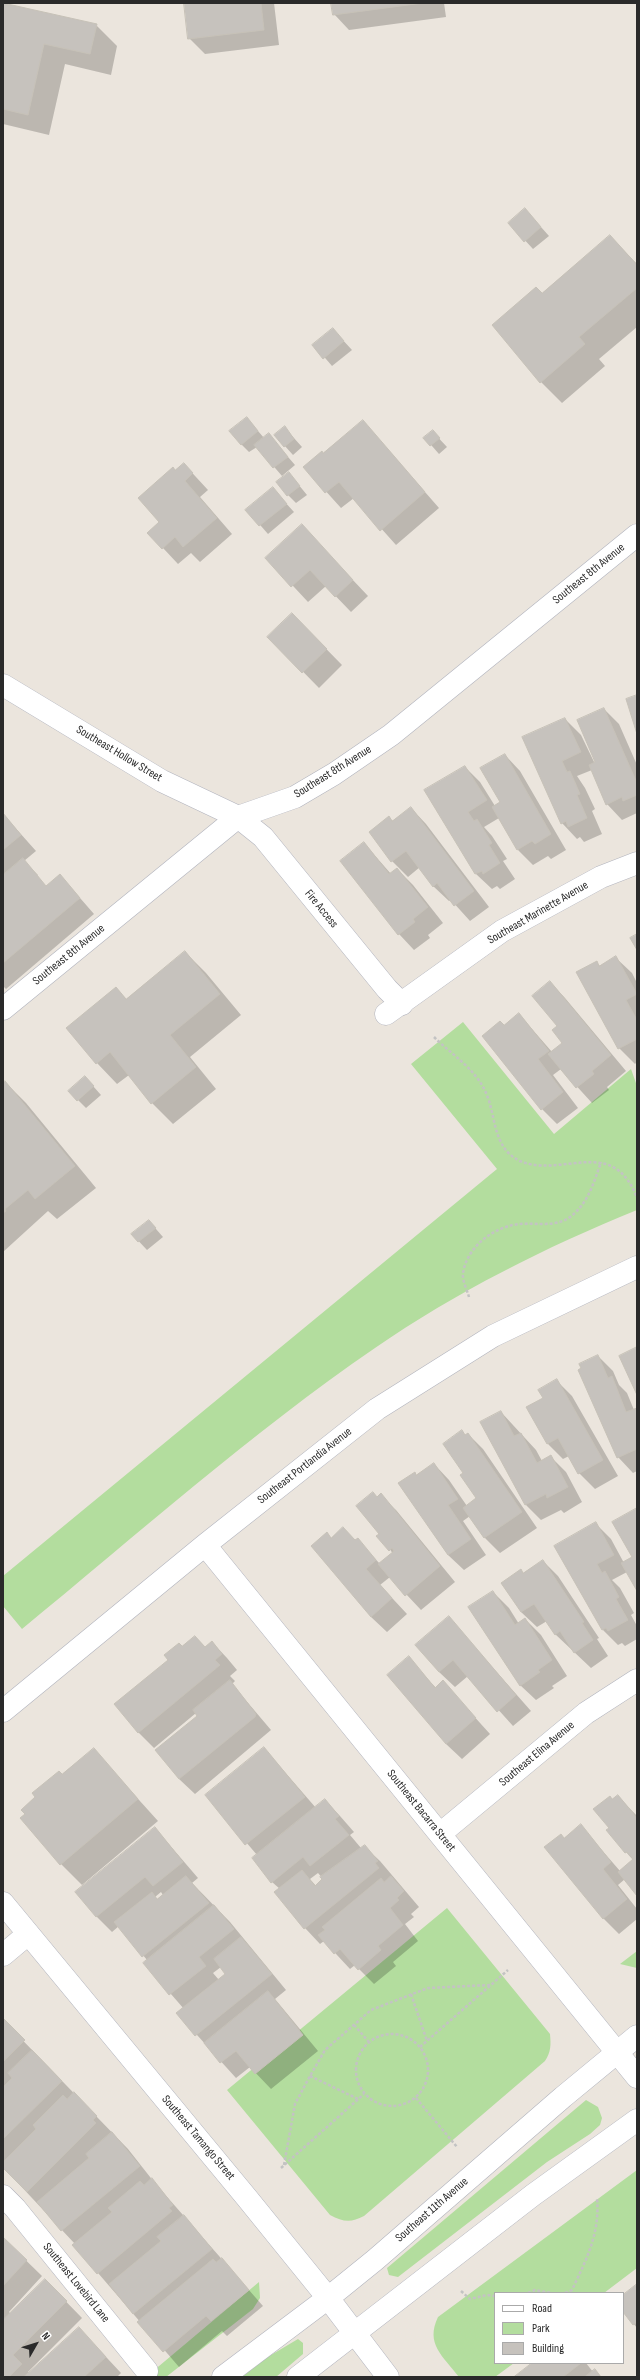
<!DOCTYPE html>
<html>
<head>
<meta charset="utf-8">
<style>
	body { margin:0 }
	#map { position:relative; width:640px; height:2380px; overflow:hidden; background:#ebe5dd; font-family:"Sofia Sans Condensed",sans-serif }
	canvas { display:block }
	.frame { position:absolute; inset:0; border:4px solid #2a2a2a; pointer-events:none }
	.legend { position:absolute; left:494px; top:2292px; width:130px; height:72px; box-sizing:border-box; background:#fff; border:1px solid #aaa; margin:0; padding:5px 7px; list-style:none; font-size:12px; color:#2a2a2a }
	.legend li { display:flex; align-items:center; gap:8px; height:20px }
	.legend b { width:20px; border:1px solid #aaa }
	.north { position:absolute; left:16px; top:2324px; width:40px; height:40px; -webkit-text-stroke:3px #fff; paint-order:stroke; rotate:51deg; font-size:11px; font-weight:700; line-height:16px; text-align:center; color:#2a2a2a }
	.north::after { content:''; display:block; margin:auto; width:14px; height:18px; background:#2a2a2a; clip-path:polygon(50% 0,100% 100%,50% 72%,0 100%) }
</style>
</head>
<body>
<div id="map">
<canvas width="640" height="2380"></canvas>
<div class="frame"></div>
<ul class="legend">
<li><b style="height:5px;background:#fff"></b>Road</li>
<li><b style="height:11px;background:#b3dd9e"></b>Park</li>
<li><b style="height:11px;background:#c6c2bd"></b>Building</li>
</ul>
<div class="north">N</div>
</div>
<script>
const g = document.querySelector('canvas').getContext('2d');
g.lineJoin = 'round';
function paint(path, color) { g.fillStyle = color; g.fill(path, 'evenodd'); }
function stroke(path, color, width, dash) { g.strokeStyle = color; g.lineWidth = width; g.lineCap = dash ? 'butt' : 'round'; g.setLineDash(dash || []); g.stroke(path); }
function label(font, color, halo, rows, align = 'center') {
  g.font = font + ' "Sofia Sans Condensed",sans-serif'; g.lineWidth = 4; g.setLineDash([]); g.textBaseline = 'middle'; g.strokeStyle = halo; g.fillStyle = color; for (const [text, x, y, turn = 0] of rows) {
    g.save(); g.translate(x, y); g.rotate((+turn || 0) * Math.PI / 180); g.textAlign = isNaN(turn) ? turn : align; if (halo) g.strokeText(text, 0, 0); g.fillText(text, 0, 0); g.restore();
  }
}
paint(new Path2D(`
	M463,1022L554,1134L631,1069L637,1086V1210C546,1247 456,1292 375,1348C251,1433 138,1534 22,1629L3,1606V1576L497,1169L411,1064Z
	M447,1908L550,2034C551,2045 551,2052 545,2061L364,2216C351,2223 343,2222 330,2215L227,2090Z
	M637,1951V1968L620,1964Z
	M586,2100L598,2107L602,2118L600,2125L590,2134L547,2162L398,2277L389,2275L387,2268Z
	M637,2170V2268L604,2293H495V2363H514L495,2377H459C443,2356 425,2344 438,2317Z
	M259,2282L260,2298L253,2309L166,2377H146Z
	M298,2339L303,2343V2354L276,2377H242L266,2358Z`), '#b3dd9e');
paint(new Path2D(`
	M185,3H274L279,45L205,54L189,38Z
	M332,3H444L446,17L349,30L334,14Z
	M3,4L96,25L117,46L111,75L65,64L49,135L3,124Z
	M525,209L549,236L533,249L509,223Z
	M610,236L637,264V327L599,359L605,366L562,403L541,382L542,294Z
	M341,338L352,350L332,366L314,345Z
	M247,418L264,438L269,435L295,465L282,476L257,447L249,452L241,444Z
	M363,421L439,508L396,545L354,498L341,508L304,467L324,454Z
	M285,428L302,447L293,455L275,435Z
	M433,432L447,447L439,454L425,438Z
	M184,464L208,490L200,497L232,534L200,562L191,553L178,564L163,548L161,522L176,471Z
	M289,473L307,495L296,503L288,495Z
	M273,489L294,512L268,534L247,510Z
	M302,526L368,596L351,612L326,586L308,602L267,558Z
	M292,614L342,665L319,688L269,637Z
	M604,709L619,724L637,765V813L622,820L607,804L592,770L577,776L585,788L595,809L592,811L602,834L584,842L580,837L577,839L562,823L523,738L565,719L581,735L596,766Z
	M505,755L520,771L566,850L551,859L548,856L533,865L518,850L499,818L484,827L492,836L507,859L503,861L515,879L500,889L497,886L492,889L476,874L426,791L465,767L480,782L495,806L501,803Z
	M411,808L426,824L489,907L470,921L451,900L449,901L433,886L420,867L408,877L392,861L389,818L393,821Z
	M3,814L36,851L24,861L38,875H35L48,890L60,875L94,914L6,989L3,986Z
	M364,843L391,874L397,869L413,885L443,923L428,935L430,938L414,950L399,934L341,861Z
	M185,952L206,973L241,1015L190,1057L216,1089L173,1124L152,1103L129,1075L117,1084L97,1063L116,988L127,1000Z
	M616,958L632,973L637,983V1062L635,1064L619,1048L596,962L600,966Z
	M550,982L565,998L626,1071L607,1087L609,1090L592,1103L561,1069L553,1075L578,1108L557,1124L542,1109L504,1026L519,1014L552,1052L563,1043Z
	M5,1082L26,1103L96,1188L57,1219L48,1211L3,1252V1084Z
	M93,1086L101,1095L86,1108L78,1100Z
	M149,1221L163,1237L147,1250L132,1234Z
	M598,1356L613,1371L619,1385L627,1393L634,1410L637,1409V1471L633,1473L618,1457L582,1369Z
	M557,1381L572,1396L618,1476L595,1489L579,1473L569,1456L563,1459L548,1444L527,1407L544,1398Z
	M501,1412L536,1450L542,1461L551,1457L566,1472L582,1502L564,1513L561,1510L541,1520L526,1505L482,1423Z
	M462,1432L466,1436L468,1434L483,1449L537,1528L500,1553L485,1538L470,1516L463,1521L486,1555L464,1570L448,1555L400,1483L417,1476L434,1464L449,1480L467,1506L477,1499L464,1473Z
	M380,1495L396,1510L455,1582L421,1610L390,1577L380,1585L407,1614L387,1632L371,1617L327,1534L331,1538L358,1540L380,1564L393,1554L380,1534L377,1498Z
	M637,1509V1589L627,1572L612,1580L620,1588L634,1613L631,1615L637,1626V1639L625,1646L622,1643L618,1645L603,1630L556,1546L595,1523L611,1539L624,1563L634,1558Z
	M543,1561L558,1576L599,1638L597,1639L608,1656L591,1668L555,1634L547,1621L537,1627L521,1612V1571L524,1574Z
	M493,1592L509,1608L519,1624L525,1619L541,1635L567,1676L552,1686L554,1688L536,1700L520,1685Z
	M449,1618L531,1711L513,1726L468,1676L455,1687L439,1672Z
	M195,1637L206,1648L212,1642L227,1658L237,1670L230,1676L235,1681L232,1684L271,1730L195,1794L179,1779L199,1716L196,1713L154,1748L138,1732L169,1660Z
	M408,1657L436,1688L443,1682L490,1734L462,1759L446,1744Z
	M264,1748L316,1808L325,1800L340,1816L354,1832L350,1835L361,1848L364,1846L380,1861L419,1907L411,1914L414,1917L405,1924L418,1941L393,1962L396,1966L374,1984L355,1965L350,1969L324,1941L320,1944L305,1928L280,1889L272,1882L257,1855L206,1795ZM318,1873L324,1880L316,1886L310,1879Z
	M94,1750L158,1821L82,1885L61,1864L63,1775Z
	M618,1796L637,1816V1894L625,1879L618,1885L637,1909V1919L619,1934L604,1919L545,1847L565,1839L581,1826L620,1871L633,1860L626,1852L610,1828L613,1800Z
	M155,1828L198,1878L192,1883L230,1922L286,1990L275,1999L318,2051L271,2089L250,2067L236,2078L178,2014L184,2009L144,1963L147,1960L119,1926L112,1932L96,1916ZM161,1892L163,1895L158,1900L155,1897ZM221,1967L227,1974L219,1980L213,1973Z
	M3,2020L128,2149L154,2182L263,2306L227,2336L222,2331L179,2367L98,2273L75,2244L3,2167Z
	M3,2238L42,2276L9,2312L11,2314L45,2280L82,2318L28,2372L29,2373L94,2344L121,2373L117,2377H3Z
	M637,2285V2328L623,2311V2296Z
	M534,2363H586L593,2372L595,2370L601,2377H515Z`), '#0003');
const building = new Path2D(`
	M3,3L97,24L90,54L44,44L28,115L3,109Z
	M184,3H261L264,30L188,39Z
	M331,3H423L333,15Z
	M525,208L541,227L524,242L508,223Z
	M610,235L637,265V288L579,337L585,344L540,383L492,325L536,287L542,293Z
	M333,328L344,341L323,359L312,345Z
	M247,417L258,431L241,445L229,431Z
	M363,420L425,492L380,531L339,482L325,493L303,467L322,451L323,453Z
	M285,426L294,439L284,447L274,435Z
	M433,430L440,438L430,446L423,438Z
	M269,433L288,457L273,468L254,445Z
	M184,463L193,473L185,481L217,518L183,547L175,537L162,549L147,533L159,522L138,498L173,467L175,470Z
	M289,472L300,486L287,496L276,482Z
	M273,487L287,504L259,526L245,510Z
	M302,524L353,580L335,597L310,570L291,587L265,558Z
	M292,613L327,649L302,673L267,637Z
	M637,695V734L626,699Z
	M604,708L637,783V795L623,801L622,797L606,805L589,765L595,762L577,720Z
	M565,718L581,752L562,761L567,772L570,771L580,794L577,795L587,818L568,827L566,821L561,824L522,737Z
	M505,754L551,834L535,844L532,841L517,850L492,807L500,802L480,768Z
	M465,766L487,800L468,812L474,821L477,819L492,843L489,845L500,863L483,874L482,871L475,874L424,790Z
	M411,807L474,891L454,906L437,883L433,887L406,851L391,862L369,832L389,816L392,821Z
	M3,813L21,835L3,850Z
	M364,842L389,874L397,868L428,907L413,919L415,922L398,935L340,861Z
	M23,858L46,886L60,874L80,898L3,963V875Z
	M637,934V950L630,938Z
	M185,951L220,994L170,1035L196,1067L151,1104L110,1052L96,1064L66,1028L116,987L126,999Z
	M616,956L637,994L626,1000L637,1020V1039L618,1049L576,972L597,961L599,966Z
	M550,981L611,1055L592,1071L594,1074L576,1088L548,1054L562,1043L552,1030L557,1026L532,996Z
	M519,1013L549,1051L538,1059L563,1092L541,1110L482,1036L500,1021L504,1025Z
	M85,1076L94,1086L77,1101L68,1091Z
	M5,1081L75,1166L35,1199L28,1190L5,1209L6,1211L3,1213V1083Z
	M149,1220L156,1228L138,1242L131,1234Z
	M637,1347V1395L619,1356Z
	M598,1355L608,1378L612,1376L626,1412L637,1408V1449L617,1458L578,1370L581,1368L579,1364Z
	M557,1379L603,1460L578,1474L558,1438L547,1444L526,1407L543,1398L538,1390Z
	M501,1411L514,1436L521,1433L537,1463L551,1455L568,1487L547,1498L546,1494L525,1505L480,1422Z
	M462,1430L465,1435L468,1433L522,1512L484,1538L463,1508L476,1498L460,1475L463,1473L443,1444Z
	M434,1463L458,1499L448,1505L471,1539L448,1555L398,1483L415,1472L416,1475Z
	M373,1492L377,1497L381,1493L440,1566L405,1596L378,1564L394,1551L392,1548L389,1551L376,1536L379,1534L356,1506Z
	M637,1508V1591L621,1563L632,1557L612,1522Z
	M596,1522L614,1555L597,1564L602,1573L605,1571L619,1597L616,1599L628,1620L608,1631L606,1628L602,1630L554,1546Z
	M343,1527L355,1540L358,1538L376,1560L366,1569L392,1598L371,1617L311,1546L327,1532L331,1538Z
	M543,1560L584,1622L582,1623L593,1640L574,1653L560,1631L555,1635L534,1604L521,1612L501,1583L521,1569L523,1573Z
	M493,1591L515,1625L525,1618L552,1660L538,1670L540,1672L520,1686L468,1607Z
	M449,1616L516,1695L497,1712L453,1660L439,1672L415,1645Z
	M195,1636L205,1647L212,1641L222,1654L215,1660L220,1665L138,1733L114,1704L168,1660L164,1655L179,1643L182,1646Z
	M409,1656L435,1688L443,1680L476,1718L446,1744L387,1675Z
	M230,1680L256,1714L255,1717L179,1779L155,1750L197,1716L193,1710Z
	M264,1747L305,1797L245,1845L205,1795Z
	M94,1748L138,1799L60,1865L20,1818L25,1814L21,1810L35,1797L32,1793L59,1771L62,1774Z
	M618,1795L637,1818V1896L618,1872L633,1859L627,1852L625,1853L606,1830L609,1828L593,1809L610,1796L612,1799Z
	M325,1799L339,1816L335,1819L349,1835L310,1866L303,1857L271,1883L252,1858Z
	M581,1824L611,1862L603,1869L627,1899L603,1919L544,1847L561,1834L564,1838Z
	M155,1827L183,1862L153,1886L145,1877L96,1917L75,1892Z
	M365,1845L378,1861L375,1863L379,1868L304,1929L274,1892L302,1870L315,1886L322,1879L320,1877Z
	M186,1876L209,1903L142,1957L114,1922L152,1892L157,1899Z
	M391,1876L404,1891L397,1898L399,1900L390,1908L403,1925L378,1946L381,1950L358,1970L340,1949L334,1954L318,1935L325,1930L322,1927L381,1878L384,1882Z
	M214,1905L234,1929L199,1957L206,1966L169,1995L143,1963Z
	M241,1937L272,1974L195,2036L176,2013L225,1974L214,1959Z
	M268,1991L303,2035L255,2074L236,2051L220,2063L204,2043Z
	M3,2018L25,2040L3,2062Z
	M32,2050L62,2081L3,2139V2087L12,2078L8,2073Z
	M74,2092L97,2116L93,2120L96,2123L27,2192L3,2168V2162L36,2129L33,2125L63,2095L67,2099Z
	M112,2132L140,2166L61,2231L37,2202L89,2158L86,2154Z
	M152,2178L173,2205L169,2208L172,2211L97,2274L72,2245L112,2212L108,2208L140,2181L144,2185Z
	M184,2215L212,2249L133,2314L109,2284L161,2241L157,2237Z
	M3,2237L27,2260L3,2286Z
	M222,2258L249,2290L211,2321L206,2316L163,2352L137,2322L213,2259L216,2262Z
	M45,2279L67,2301L13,2355L22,2364L9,2377H3V2320Z
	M637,2284V2322L633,2325L623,2312V2295Z
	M79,2327L106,2357L84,2377H24Z
	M532,2363H581L563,2377H514Z
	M595,2369L601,2377H585Z`);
paint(building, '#c6c2bd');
stroke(building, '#c6c1b7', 1);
const lane = new Path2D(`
	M238,817L263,837L387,989L402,1004
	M3,1955L28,1934
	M3,2196L15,2208L147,2371`);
const street = new Path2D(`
	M3,685L162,781L238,817
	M3,1009L238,817L295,797L334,774L391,735L637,535
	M386,1014L502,931L601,877L637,863
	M205,1545L637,2077
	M3,1711L205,1545L377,1409L493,1336L637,1267
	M440,1834L586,1713L637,1680
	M3,1903L247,2198L328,2298L388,2377
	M223,2377L328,2298L375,2260L563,2097L637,2036
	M298,2377L533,2195L637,2120`);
stroke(lane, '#b1b3bd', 23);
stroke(street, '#b1b3bd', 23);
stroke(new Path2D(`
	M434,1037C454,1057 480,1071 489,1101C496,1123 495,1149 520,1161C561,1179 613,1134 637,1198
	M469,1297C467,1290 462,1280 463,1273C467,1248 490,1230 513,1225C532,1221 553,1229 570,1217C588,1204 594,1182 601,1162
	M411,1994L427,2041
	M354,2025L369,2042
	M356 2070a36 36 0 1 1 72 0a36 36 0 1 1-72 0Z
	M420,2047L508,1970
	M310,2076L358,2099
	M416,2098L457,2147
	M284,2165L295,2104L310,2076L325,2050L371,2010L428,1988L490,1985
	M281,2168L364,2094
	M461,2291L470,2299L487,2295L495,2296
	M528,2293L535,2290L551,2293
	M565,2293L572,2290C587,2258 600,2233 597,2198`), '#c3c3c3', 2.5, [3, 2]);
stroke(lane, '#fff', 22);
stroke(street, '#fff', 22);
label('12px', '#2a2a2a', '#fff', [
	["Southeast 8th Avenue",589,574,-39],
	["Southeast Hollow Street",119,754,31],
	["Southeast 8th Avenue",333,772,-32],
	["Fire Access",321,909,51],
	["Southeast Marinette Avenue",538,913,-30],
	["Southeast 8th Avenue",69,955,-39],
	["Southeast Portlandia Avenue",305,1466,-38],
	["Southeast Elina Avenue",537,1754,-40],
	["Southeast Bacarra Street",421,1811,51],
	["Southeast Tamango Street",198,2138,50],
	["Southeast 11th Avenue",432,2210,-41],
	["Southeast Lovebird Lane",76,2283,51]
]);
</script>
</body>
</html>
